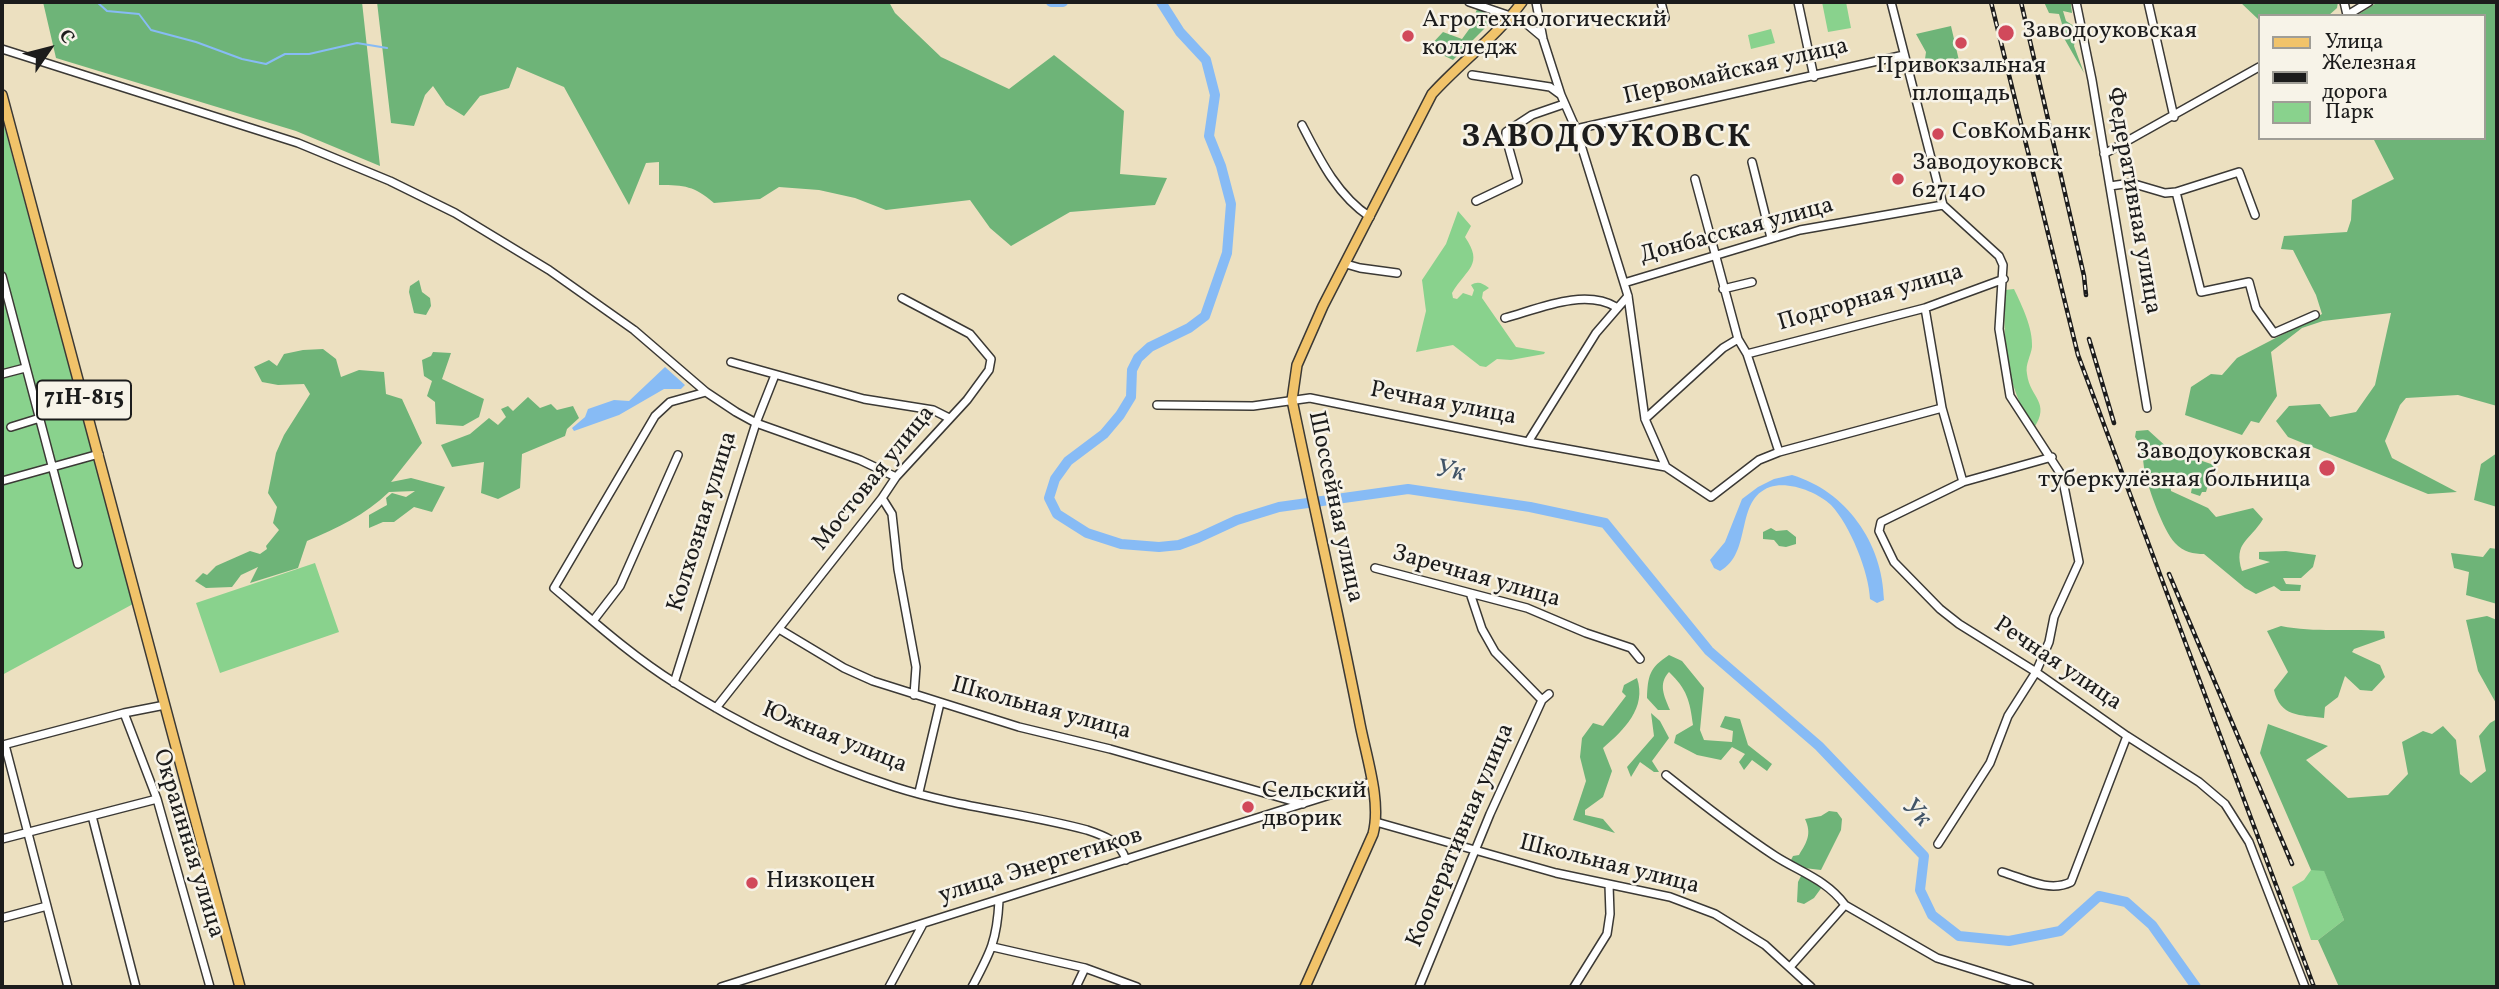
<!DOCTYPE html>
<html>
<head>
<meta charset="utf-8">
<style>
	body { margin:0 }
	#map { position:relative; width:2499px; height:989px; overflow:hidden; background:#ece0c0; font-family:Vollkorn,serif }
	canvas { display:block }
	.frame { position:absolute; inset:0; border:4px solid #1c1c1c; pointer-events:none }
	.legend { position:absolute; left:2258px; top:14px; width:228px; height:126px; box-sizing:border-box; background:#f7f3e8; border:2px solid #9f9d96; margin:0; padding:9px 12px; list-style:none; font-size:21px; color:#1c1c1c }
	.legend li { display:flex; align-items:center; gap:14px; height:35px }
	.legend b { width:35px; border:2px solid #9f9d96 }
	.north { position:absolute; left:14px; top:14px; width:70px; height:70px; -webkit-text-stroke:5px #f7f3e8; paint-order:stroke; rotate:55deg; font-size:19px; font-weight:700; line-height:28px; text-align:center; color:#1c1c1c }
	.north::after { content:''; display:block; margin:auto; width:24px; height:32px; background:#1c1c1c; clip-path:polygon(50% 0,100% 100%,50% 72%,0 100%) }
</style>
</head>
<body>
<div id="map">
<canvas width="2499" height="989"></canvas>
<div class="frame"></div>
<ul class="legend">
<li><b style="height:9px;background:#f1c36a"></b>Улица</li>
<li><b style="height:9px;background:#1c1c1c"></b>Железная дорога</li>
<li><b style="height:19px;background:#89d28d"></b>Парк</li>
</ul>
<div class="north">С</div>
</div>
<script>
const g = document.querySelector('canvas').getContext('2d');
g.lineJoin = 'round';
function paint(path, color) { g.fillStyle = color; g.fill(path, 'evenodd'); }
function stroke(path, color, width, dash) { g.strokeStyle = color; g.lineWidth = width; g.lineCap = dash ? 'butt' : 'round'; g.setLineDash(dash || []); g.stroke(path); }
function label(font, color, halo, rows, align = 'center') {
  g.font = font + ' Vollkorn,serif'; g.lineWidth = 5; g.setLineDash([]); g.textBaseline = 'middle'; g.strokeStyle = halo; g.fillStyle = color; for (const [text, x, y, turn = 0] of rows) {
    g.save(); g.translate(x, y); g.rotate((+turn || 0) * Math.PI / 180); g.textAlign = isNaN(turn) ? turn : align; if (halo) g.strokeText(text, 0, 0); g.fillText(text, 0, 0); g.restore();
  }
}
paint(new Path2D(`
	M1822,2H1846L1851,28L1828,32Z
	M1771,29L1775,43L1751,49L1748,35Z
	M2,118L133,604L2,675Z
	M1458,211L1471,226L1465,237C1484,265 1467,268 1452,293L1453,298L1457,299L1463,293L1472,296L1474,290L1471,285C1478,281 1482,283 1489,288L1483,292L1482,298L1516,347L1545,352L1544,354L1511,360L1497,359L1486,367L1480,366L1453,345L1416,352L1426,311L1422,280L1446,244Z
	M2014,289C2022,306 2033,328 2032,347C2031,356 2025,364 2027,374C2030,398 2051,402 2034,428C2005,385 2003,341 2005,290Z
	M315,563L339,632L220,673L196,603Z
	M2311,870H2324L2344,920L2318,940H2311L2292,887L2304,880Z`), '#89d28d');
paint(new Path2D(`
	M43,2H362L380,166L296,131L56,58Z
	M377,2H889L895,13L941,57L1009,89L1054,55L1124,111L1120,174L1167,178L1155,205L1070,212L1011,246L990,228L970,200L886,210L855,198L819,190L779,187L760,199L714,203C694,186 685,185 659,185V162L646,163L629,205L564,87L517,67L509,88L480,96L464,116L446,105L433,86L425,95L414,126L391,123Z
	M2044,2H2067L2071,4L2072,13L2063,11L2066,21L2077,28L2074,46L2084,73L2061,33L2062,24L2059,14L2049,13Z
	M2240,2H2338L2337,8L2328,16H2259V20Z
	M2378,2H2497V406L2458,395L2406,398L2400,405L2385,441L2392,458L2457,492L2428,494L2288,437L2276,421L2289,406L2320,404L2330,417L2356,412L2375,385L2391,313L2323,321L2302,328L2271,352L2277,396L2259,423L2251,421L2242,435L2185,415L2191,387L2211,374L2222,375L2237,358L2322,314L2316,295L2293,250L2281,249L2284,236L2347,232L2351,220L2352,200L2394,179L2373,138H2483V16H2356Z
	M1477,9L1497,16L1453,60L1428,48L1443,32L1462,39L1470,28Z
	M1951,26L1960,65L1923,73L1926,52L1916,34Z
	M419,280L422,292L430,298L431,306L426,315L414,313L409,292L410,286Z
	M323,349L336,359L341,377L359,370L384,372L386,394L402,399L422,443L391,482L411,478L445,487L432,512L414,507L394,522H383L369,528V515L387,505L386,498L392,493L406,497L415,491L389,492C365,515 338,528 307,541L298,568L250,583L258,567L241,575L232,587L206,588L195,581L203,573L207,575L216,566L250,551L260,554L267,549L266,546L279,530L273,523L277,507L268,493L276,453L284,435L310,394L304,384L278,385L262,382L254,367L269,360L277,366L284,354L303,350Z
	M433,352L451,353L442,379L484,399L479,417L463,426L436,424L435,402L427,396L432,381L424,376L422,360L431,356Z
	M528,397L540,408L551,404L557,410L573,406L579,418L567,429L565,436L522,454L520,488L498,499L481,493L484,462L452,467L441,445L470,434L489,418L498,425L506,417L501,409L508,406L513,411Z
	M2148,430L2170,450L2214,465L2206,492H2202L2200,496L2191,493L2192,487L2170,482L2171,491L2208,508L2216,517L2253,508L2263,519C2250,541 2233,542 2242,571L2270,562L2259,559V552L2286,551L2316,555L2313,567L2301,578H2283L2286,584L2301,585L2300,591H2281L2274,586L2256,594L2245,588L2204,554C2194,554 2183,552 2175,543C2163,530 2149,490 2145,473C2142,459 2144,448 2135,437L2136,431Z
	M2497,453V507L2474,500L2481,464Z
	M1771,528L1776,531L1787,530L1796,537V544L1786,547L1779,546L1774,540L1763,539V532Z
	M2490,548L2497,549V604L2466,595L2469,572L2454,568L2451,553L2483,557Z
	M2487,616L2497,620V705L2478,671L2466,620Z
	M2281,626C2315,633 2350,628 2384,631L2385,638L2354,649L2352,652L2380,665L2385,677L2372,691L2360,690L2345,676L2338,697L2325,707L2324,718C2300,715 2280,717 2274,690L2288,672L2267,631Z
	M1669,655L1682,661L1704,688L1700,730L1704,740L1732,742L1733,731L1720,727L1725,716L1740,719L1748,745L1772,764L1767,771L1752,760L1744,770L1739,762L1745,754L1732,747L1721,760L1697,755L1674,743L1676,735L1693,725C1690,701 1687,689 1669,672C1658,684 1664,696 1670,710H1658L1647,698C1648,676 1649,668 1669,655Z
	M1637,678C1647,708 1624,730 1603,748L1612,771L1603,797L1585,810V815L1603,819L1615,833L1573,820L1586,781L1580,757L1582,738L1593,723L1603,726L1626,696L1622,692L1624,685Z
	M1651,713L1660,721L1669,738L1652,761L1659,772H1654L1640,762L1631,777L1627,767L1654,736Z
	M2497,719V987H2339L2318,940L2344,920L2324,871L2311,870L2260,753L2268,724L2328,746L2306,760L2348,798L2388,795L2408,774L2402,742L2423,731L2432,734L2443,726L2456,740L2460,774L2471,783L2486,771L2479,736L2490,723Z
	M1829,811L1837,812L1842,819L1841,830L1821,870L1804,868L1791,860L1793,856L1799,855C1807,842 1812,834 1805,819L1821,816Z
	M1802,874L1822,887L1814,898L1804,904L1797,902L1798,882Z`), '#6eb478');
paint(new Path2D(`
	M665,367L685,385L681,389H664L619,415L574,431L572,428L585,417L588,409L614,400L629,401Z
	M1792,475C1846,491 1883,543 1884,600L1877,603L1870,599C1869,572 1850,525 1831,505C1817,492 1789,481 1770,487C1734,500 1753,553 1720,571L1714,568L1710,560L1725,542L1742,499L1758,487L1774,479Z`), '#87bbf5');
stroke(new Path2D(`
	M97,2L107,11L139,14L151,30L196,42L242,59L266,64L285,54H309L357,43L387,48`), '#87bbf5', 2);
stroke(new Path2D(`
	M1051,2H1063
	M1161,2L1180,32L1206,60L1215,95L1209,136L1221,166L1231,204L1227,253L1205,316L1189,328L1150,347L1138,358L1132,370L1131,397L1120,415L1104,434L1068,461L1055,479L1049,498L1057,514L1087,533L1121,544L1159,547L1179,545L1198,538L1237,520L1279,507L1408,489L1530,507L1605,523L1709,651L1819,746L1924,856L1920,890L1932,915L1959,936L2009,941L2060,931L2099,896L2126,902L2152,925L2196,987`), '#87bbf5', 10);
const minor = new Path2D(`
	M1469,2L1522,20L1541,36
	M1536,2L1543,39L1561,95L1576,129L1628,296L1645,419L1666,467
	M1661,2L1665,18
	M1798,2L1814,77
	M1891,2L1943,205L1999,256L2003,265L1999,329L2010,396L2062,476L2079,562L2054,617L2049,642L2036,672L2008,716L1990,763L1938,844
	M2076,2L2092,80L2147,408
	M2148,2L2174,117
	M2344,2L2347,15
	M2346,16L2369,2
	M2,49L298,143L390,181L455,213L549,270L634,330L706,392L736,412L756,423L860,460L896,477
	M1472,75L1550,87L1561,95
	M1302,125C1320,160 1337,195 1370,217
	M1576,129L1904,55
	M2104,154L2259,67
	M1752,162L1771,238
	M1695,179L1738,339L1747,354L1779,452
	M2110,186L2131,183L2165,193L2176,192L2201,292L2249,282L2256,308L2274,333L2315,315
	M2176,192L2239,172L2255,215
	M1476,201L1518,181L1506,138V132L1532,115L1564,104
	M1346,264L1360,268L1397,273
	M2,276L78,564
	M1624,283L1800,230L1943,205
	M1723,289L1752,282
	M1925,308L1942,408L1963,482
	M1505,318C1538,309 1584,288 1616,307
	M1747,354L1925,308L2004,279
	M731,362L864,399L933,410L949,418
	M2,374L25,368
	M706,392L670,402L655,416L554,588C593,621 632,656 675,683C743,727 818,762 895,787C957,807 1024,813 1087,830C1105,836 1120,841 1126,860
	M1157,405L1253,406L1310,398L1528,442L1666,467L1711,497L1759,460L1779,452L1942,408
	M1645,419L1723,348L1738,339
	M11,427L40,418
	M1528,442L1596,333L1628,296
	M2052,457L1963,482L1881,522L1879,531L1894,562L1940,609L1959,624L2036,672L2127,736L2199,782L2225,804L2249,842L2305,987
	M2,481L99,454
	M882,498L892,514L898,569L916,667L914,695
	M1375,568L1527,608L1586,633L1631,648L1640,659
	M1470,593L1482,629L1495,652L1542,700
	M593,621L620,586L678,455
	M779,629L844,668L873,681L1019,727L1110,749L1303,804
	M674,683L756,423L775,375
	M716,708L882,498L896,477L967,400L989,370L991,359L970,334L902,298
	M124,713L157,799L210,987
	M3,745L124,713L165,705
	M5,745L68,987
	M1666,775C1701,803 1737,831 1775,856C1800,872 1827,880 1845,905L1937,958L2030,987
	M919,792L940,703
	M92,816L136,987
	M1376,822L1556,873L1670,897L1715,914L1765,945L1811,987
	M2,839L157,799
	M2002,872C2023,878 2049,893 2071,882L2127,736
	M2,918L47,906
	M993,947L1085,968L1137,987
	M1790,967L1845,905
	M721,987L1371,782
	M889,987L923,924
	M972,987C990,953 997,941 999,901
	M1076,987L1085,968
	M1419,987L1490,814L1542,700L1549,694
	M1574,987L1607,934L1610,914L1609,885`);
const major = new Path2D(`
	M2,95L240,987
	M1305,987L1373,834C1382,801 1365,753 1359,719C1338,612 1314,507 1292,400L1297,365L1323,306L1432,94C1461,62 1497,36 1522,2`);
stroke(minor, '#3b3935', 10);
stroke(major, '#3b3935', 12);
stroke(minor, '#fff', 7);
stroke(major, '#f1c36a', 9);
const rail = new Path2D(`
	M1991,2L2078,355L2314,987
	M2021,2L2084,276L2086,295
	M2089,339L2114,423
	M2169,574L2292,864`);
stroke(rail, '#1c1c1c', 4.5);
stroke(rail, '#f7f3e8', 2, [5]);
for (const [x, y, r, color] of [
	[2006,33,9,"#d1495b"],
	[1408,36,7,"#d1495b"],
	[1961,43,7,"#d1495b"],
	[1938,134,7,"#d1495b"],
	[1898,179,7,"#d1495b"],
	[2327,468,9,"#d1495b"],
	[1248,807,7,"#d1495b"],
	[752,883,7,"#d1495b"]
]) { const dot = new Path2D(); dot.arc(x, y, r, 0, 2 * Math.PI); g.fillStyle = color; g.fill(dot); stroke(dot, '#f7f3e8', 2.5); }
for (const [x, y, w] of [
	[84,400,94]
]) { const box = new Path2D(); box.roundRect(x - w / 2, y - 19.5, w, 39, 5); g.fillStyle = '#f7f3e8'; g.fill(box); stroke(box, '#1c1c1c', 2); }
label('bold 23px', '#1c1c1c', null, [
	["71Н-815",84,400]
]);
label('24px', '#1c1c1c', '#f7f3e8', [
	["Агротехнологический",1422,22],
	["колледж",1422,50],
	["Заводоуковская",2022,33],
	["Привокзальная",1961,68,"center"],
	["площадь",1961,96,"center"],
	["СовКомБанк",1952,134],
	["Заводоуковск",1912,165],
	["627140",1912,193],
	["Заводоуковская",2311,454,"right"],
	["туберкулёзная больница",2311,482,"right"],
	["Сельский",1262,793],
	["дворик",1262,821],
	["Низкоцен",766,883]
], 'left');
label('24px', '#1c1c1c', '#f7f3e8', [
	["Первомайская улица",1736,73,-13],
	["Федеративная улица",2132,201,80],
	["Донбасская улица",1737,232,-15],
	["Подгорная улица",1871,299,-16],
	["Речная улица",1443,405,11],
	["Мостовая улица",875,479,-51],
	["Шоссейная улица",1334,507,78],
	["Колхозная улица",704,522,-73],
	["Заречная улица",1476,578,16],
	["Речная улица",2057,665,34],
	["Школьная улица",1041,710,15],
	["Южная улица",834,739,22],
	["Кооперативная улица",1462,836,-67],
	["Окраинная улица",187,844,73],
	["Школьная улица",1609,866,14],
	["улица Энергетиков",1041,867,-17]
]);
label('italic 26px', '#415468', '#f7f3e8', [
	["Ук",1450,473,10],
	["Ук",1915,814,46]
]);
g.letterSpacing = '2px';
label('bold 32px', '#1c1c1c', '#f7f3e8', [
	["ЗАВОДОУКОВСК",1607,140]
]);
g.letterSpacing = '0px';
</script>
</body>
</html>
